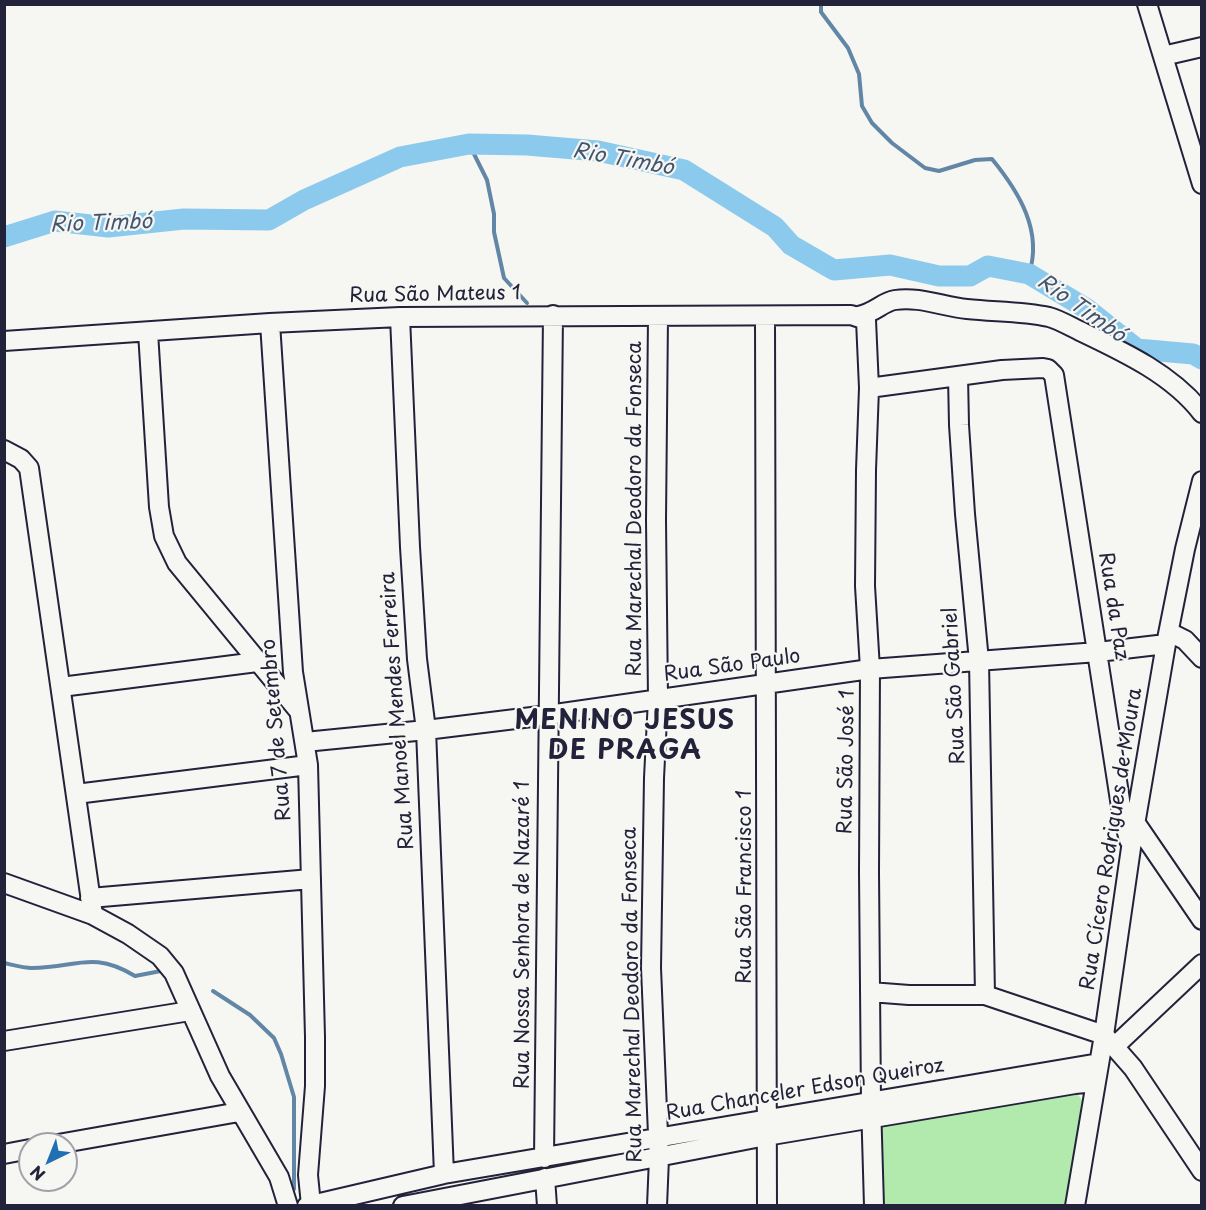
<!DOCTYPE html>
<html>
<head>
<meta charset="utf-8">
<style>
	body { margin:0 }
	#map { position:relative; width:1206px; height:1210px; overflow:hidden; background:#f6f6f2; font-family:"Playpen Sans",sans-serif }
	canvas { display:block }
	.frame { position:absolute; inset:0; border:6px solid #22223b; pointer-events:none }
	.north { position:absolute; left:18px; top:1132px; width:60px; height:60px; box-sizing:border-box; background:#f6f6f2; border:2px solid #a1a1a9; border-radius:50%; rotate:223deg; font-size:16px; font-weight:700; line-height:24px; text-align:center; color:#22223b }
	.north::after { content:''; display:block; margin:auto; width:21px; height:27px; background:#1f6fb2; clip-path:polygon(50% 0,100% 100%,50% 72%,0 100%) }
</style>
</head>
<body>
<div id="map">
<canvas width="1206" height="1210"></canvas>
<div class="frame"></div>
<div class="north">N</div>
</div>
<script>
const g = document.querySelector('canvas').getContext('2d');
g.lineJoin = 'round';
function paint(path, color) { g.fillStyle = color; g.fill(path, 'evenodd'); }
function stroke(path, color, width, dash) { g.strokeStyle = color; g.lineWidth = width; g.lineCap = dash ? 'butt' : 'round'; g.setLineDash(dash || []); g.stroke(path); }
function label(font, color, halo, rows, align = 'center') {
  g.font = font + ' "Playpen Sans",sans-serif'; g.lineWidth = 4.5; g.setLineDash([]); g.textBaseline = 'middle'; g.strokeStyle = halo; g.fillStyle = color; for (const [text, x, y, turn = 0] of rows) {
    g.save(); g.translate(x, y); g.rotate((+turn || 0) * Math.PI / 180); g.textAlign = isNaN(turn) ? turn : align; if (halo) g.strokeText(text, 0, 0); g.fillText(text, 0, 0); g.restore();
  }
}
paint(new Path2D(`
	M1067,1091C1077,1092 1081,1096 1084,1106L1066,1205L879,1206V1128Z`), '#b2eaae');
stroke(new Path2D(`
	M821,4V12L848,48L859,74L862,106L872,123L892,143L925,168L939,171L975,160L992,159C1019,192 1043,231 1029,274
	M469,144L487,180L494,214V232L504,278L527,303
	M4,963C13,965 23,968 32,968C76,968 92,950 135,976L166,970
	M213,991L250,1015L274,1038L281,1054L294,1097V1189`), '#6287a6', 4);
stroke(new Path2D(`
	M4,237L55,221L108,227L184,219L269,220L304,200L400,157L469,144L527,145L598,151L684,170L775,227L791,245L834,270L890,265L939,276H970L988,266L1029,274L1087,309L1137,349L1193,354L1202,359`), '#8ccaed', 21);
const minor = new Path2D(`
	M1147,4L1202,184
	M1163,56L1202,47
	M858,316C875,313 882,302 895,300C919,296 944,307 967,309C995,312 1022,311 1049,317C1060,320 1071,327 1082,332C1124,352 1173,375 1202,413
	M400,317L410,547L417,659L426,730L444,1174
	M765,317L767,1206
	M270,323L293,672L308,765L315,1037V1086L308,1175L311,1205
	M148,332L159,507L164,536L177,563L298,710
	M4,341L270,323L400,317L851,315L866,320L869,388L866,470L865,586L870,669L869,872L871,1103L874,1206
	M958,376L959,425L965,514L979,661L985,995
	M869,388L1002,370L1043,368L1048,369L1054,375L1122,813L1129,840
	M4,450L21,459L29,468L93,915
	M1169,632L1185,640L1202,658
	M61,687L257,662
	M305,742L426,730L548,715L870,669L1098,652L1166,644
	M76,794L308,765
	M1135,822L1202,920
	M4,883L93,915L128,934L160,956L174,973L220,1076L279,1177L288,1206
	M90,898L311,879
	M870,992L909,995H985L1104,1035L1133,1068L1202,1171
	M4,1041L190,1011
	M1115,1046L1202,964
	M58,1144L239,1112
	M4,1154L30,1149
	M544,1158L553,315
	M545,1178L547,1206
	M307,1206L444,1174L1099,1063
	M403,1206L766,1136L1075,1084L1095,1082
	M657,1206L659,1158L651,968L654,778L658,699L656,520L658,317
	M1075,1206L1104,1035L1131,848L1166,644L1185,549L1202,481`);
stroke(minor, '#22223b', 22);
stroke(minor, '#f6f6f2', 18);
label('20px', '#22223b', '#f6f6f2', [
	["Rua São Mateus 1",435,295,-1],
	["Rua Marechal Deodoro da Fonseca",635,509,-90],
	["Rua da Paz",1113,606,81],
	["Rua São Paulo",732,666,-8],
	["Rua São Gabriel",955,686,-93],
	["Rua Manoel Mendes Ferreira",398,711,-94],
	["Rua 7 de Setembro",277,730,-95],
	["Rua São José 1",847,762,-89],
	["Rua Cícero Rodrigues de Moura",1112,839,-81],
	["Rua São Francisco 1",745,887,-90],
	["Rua Nossa Senhora de Nazaré 1",523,935,-90],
	["Rua Marechal Deodoro da Fonseca",633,995,-91],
	["Rua Chanceler Edson Queiroz",805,1090,-10]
]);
label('italic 21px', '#425470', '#f6f6f2', [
	["Rio Timbó",623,160,10],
	["Rio Timbó",101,224,-2],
	["Rio Timbó",1081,309,35]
]);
g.letterSpacing = '1.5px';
label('bold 26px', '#22223b', '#f6f6f2', [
	["MENINO JESUS",625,722],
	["DE PRAGA",625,752]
]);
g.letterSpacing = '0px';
</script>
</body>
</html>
